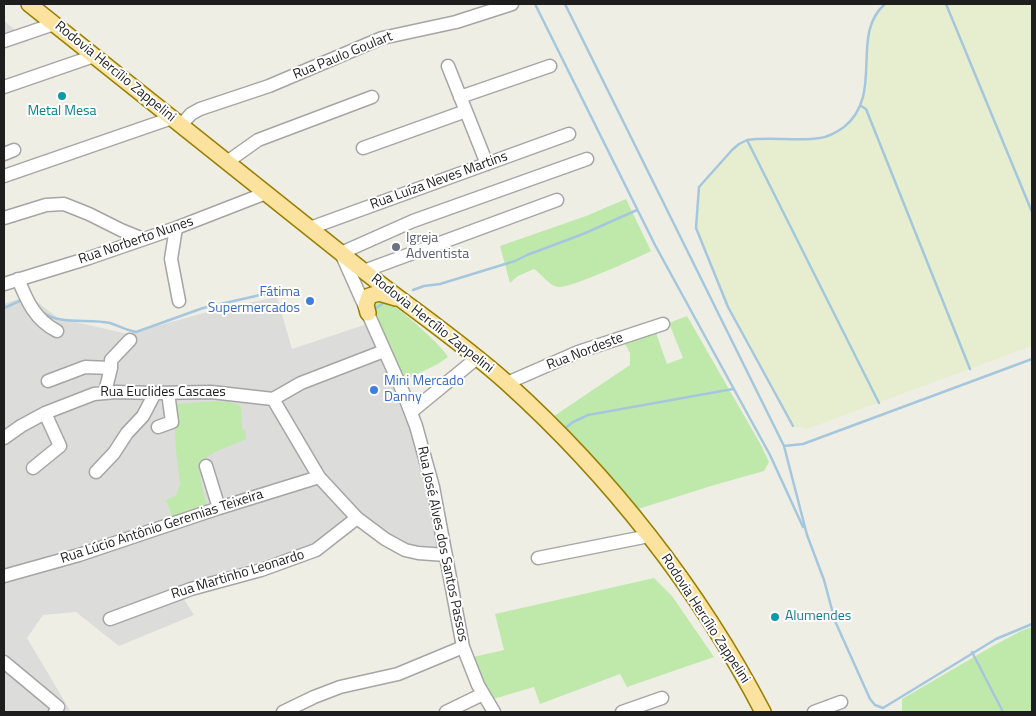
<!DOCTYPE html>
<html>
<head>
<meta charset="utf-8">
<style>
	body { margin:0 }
	#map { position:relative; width:1036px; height:716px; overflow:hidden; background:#efeee5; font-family:"Titillium Web",sans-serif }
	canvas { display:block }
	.frame { position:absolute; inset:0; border:5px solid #1e1e1e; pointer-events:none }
</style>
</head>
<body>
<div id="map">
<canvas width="1036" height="716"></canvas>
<div class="frame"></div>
</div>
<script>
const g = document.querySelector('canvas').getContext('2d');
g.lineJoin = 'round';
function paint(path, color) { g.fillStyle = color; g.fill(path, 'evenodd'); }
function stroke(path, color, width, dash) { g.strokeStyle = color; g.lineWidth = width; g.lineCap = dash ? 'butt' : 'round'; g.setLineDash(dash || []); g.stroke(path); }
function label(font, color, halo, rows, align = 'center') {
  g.font = font + ' "Titillium Web",sans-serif'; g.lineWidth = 4; g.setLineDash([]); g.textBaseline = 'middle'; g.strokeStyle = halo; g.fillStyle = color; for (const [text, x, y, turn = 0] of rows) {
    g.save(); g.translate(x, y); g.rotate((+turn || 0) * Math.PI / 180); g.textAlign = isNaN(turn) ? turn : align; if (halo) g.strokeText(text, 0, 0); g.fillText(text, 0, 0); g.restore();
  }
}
paint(new Path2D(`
	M4,21L29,41L4,49Z
	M277,297L292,349L367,324L433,487L446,555L418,553L357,518L321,542L177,588L194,615L119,646L76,612L43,615L27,638L71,712H4V304L21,298L36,301L58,318L128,334L218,309Z`), '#dcdcdb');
paint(new Path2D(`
	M885,4H1032V346L807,429L793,426L728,307L696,228L699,187L732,150L739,144L747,140L820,138L837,132L851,121L861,106L866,89L869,31L874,17Z`), '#e7eed0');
paint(new Path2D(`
	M626,199L651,251C637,258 569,289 558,287C548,285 543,275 534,269L518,276L510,283L500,246L586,216Z
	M375,300C378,300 383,300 386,301C397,306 444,347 448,357L438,364L405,380L372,310Z
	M687,316L761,445L769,462L764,471L711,486L635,510L585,448L554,416L630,365V353L625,344L656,333L667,364L683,358L669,323Z
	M216,401L230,402L241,406L242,429L246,431V439L215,452L200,462L201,483L208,509L174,520L166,500L176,496L180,484L176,451L174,404Z
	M654,578L672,596L714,657L627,687L620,674L540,704L534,687L493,699L480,675L473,657L504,650L495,614Z
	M1032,627V712H902V699L991,647L1021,631Z`), '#bfe9ab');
stroke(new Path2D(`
	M535,4L655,245L770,455L803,527
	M565,4L784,446L807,535L824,580L835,621L870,699L875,705L883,708L996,639L1032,624
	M946,4L1032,212
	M861,106L866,109L970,369
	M747,140L879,403
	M413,290L424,286L440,284L515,261L527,255L583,234L637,210
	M4,308L22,300
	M376,308L382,304
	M41,311C59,326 88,318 110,323C119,326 127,330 136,332L203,308L269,293
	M793,426L728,307L696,228L699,187L732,150L739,144L747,140C771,136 797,142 820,138C828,137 837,132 844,127C885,94 849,35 885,4
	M564,429L573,422L588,415L733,389
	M784,446L803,444L1032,359
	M972,652L1003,712`), '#a5c7dd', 2.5);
const minor = new Path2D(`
	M4,41L54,24
	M448,66L487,164
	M4,87L94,56
	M460,97L550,66
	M181,125L191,114L200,109L269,86L382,38L456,22L512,4
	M363,148L466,111
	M4,154L14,150
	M227,162L258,140L372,97
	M4,176L172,118
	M4,218L46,205L64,204L89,214L121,230L143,239
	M176,228L171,259L179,301
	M310,228L569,134
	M364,271L557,200
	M18,279C27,301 35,320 57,331
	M4,284L89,258L176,228L266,193
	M111,368V360L130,340
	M48,381L85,367L111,368L105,392
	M507,383L578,352L663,324
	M273,399L319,477L357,518L385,539L405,550L418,553L446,555
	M273,399L301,383L384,351
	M411,412L477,358
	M158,427L172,422L168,393
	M4,438L21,426L45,413L94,394L116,392L155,393L211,392L273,399
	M206,466L219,508
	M33,468L60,446L45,413
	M96,472L114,453L127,433L143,416L155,393
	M538,558L649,536
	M4,576L79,555L219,508L319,477
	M110,619L191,589L261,570L316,550L357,518
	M4,662L58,707L55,712
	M283,712L314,697L340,687L398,674L463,647
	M446,712L483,694
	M494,712L478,685L463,647L433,487L416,426L403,392L341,253L413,221L587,159
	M622,712L662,698
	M814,712L841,702`);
const major = new Path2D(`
	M29,4C138,91 247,178 356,265C406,305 459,340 507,383C610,476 699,589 763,712
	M368,313L366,305L369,296L379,293L396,298`);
stroke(minor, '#a5a5a5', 15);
stroke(major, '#987f01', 18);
stroke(minor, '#fff', 12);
stroke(major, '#fbe29e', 15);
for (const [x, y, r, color] of [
	[62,96,5,"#0f9aa8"],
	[396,247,5,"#6b7280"],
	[310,301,5,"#3f7fe0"],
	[374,390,5,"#3f7fe0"],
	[775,617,5,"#0f9aa8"]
]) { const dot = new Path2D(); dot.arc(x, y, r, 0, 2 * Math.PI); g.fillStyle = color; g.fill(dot); stroke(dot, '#fff', 2); }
label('14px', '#1e1e1e', '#fff', [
	["Rua Paulo Goulart",343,56,-22],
	["Rodovia Hercílio Zappelini",115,72,39],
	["Rua Luíza Neves Martins",439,181,-20],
	["Rua Norberto Nunes",136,241,-19],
	["Rodovia Hercílio Zappelini",432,324,38],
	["Rua Nordeste",585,352,-21],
	["Rua Euclides Cascaes",163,393],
	["Rua Lúcio Antônio Geremias Teixeira",162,527,-18],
	["Rua José Alves dos Santos Passos",442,544,78],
	["Rua Martinho Leonardo",238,575,-17],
	["Rodovia Hercílio Zappelini",705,619,57]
]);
label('14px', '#0d838f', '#fff', [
	["Metal Mesa",62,112],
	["Alumendes",785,617,"left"]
]);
label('14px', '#5b616d', '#fff', [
	["Igreja",406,239],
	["Adventista",406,255]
], 'left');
label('14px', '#366cbe', '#fff', [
	["Fátima",300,293],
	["Supermercados",300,309],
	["Mini Mercado",384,382,"left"],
	["Danny",384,398,"left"]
], 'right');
</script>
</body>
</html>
